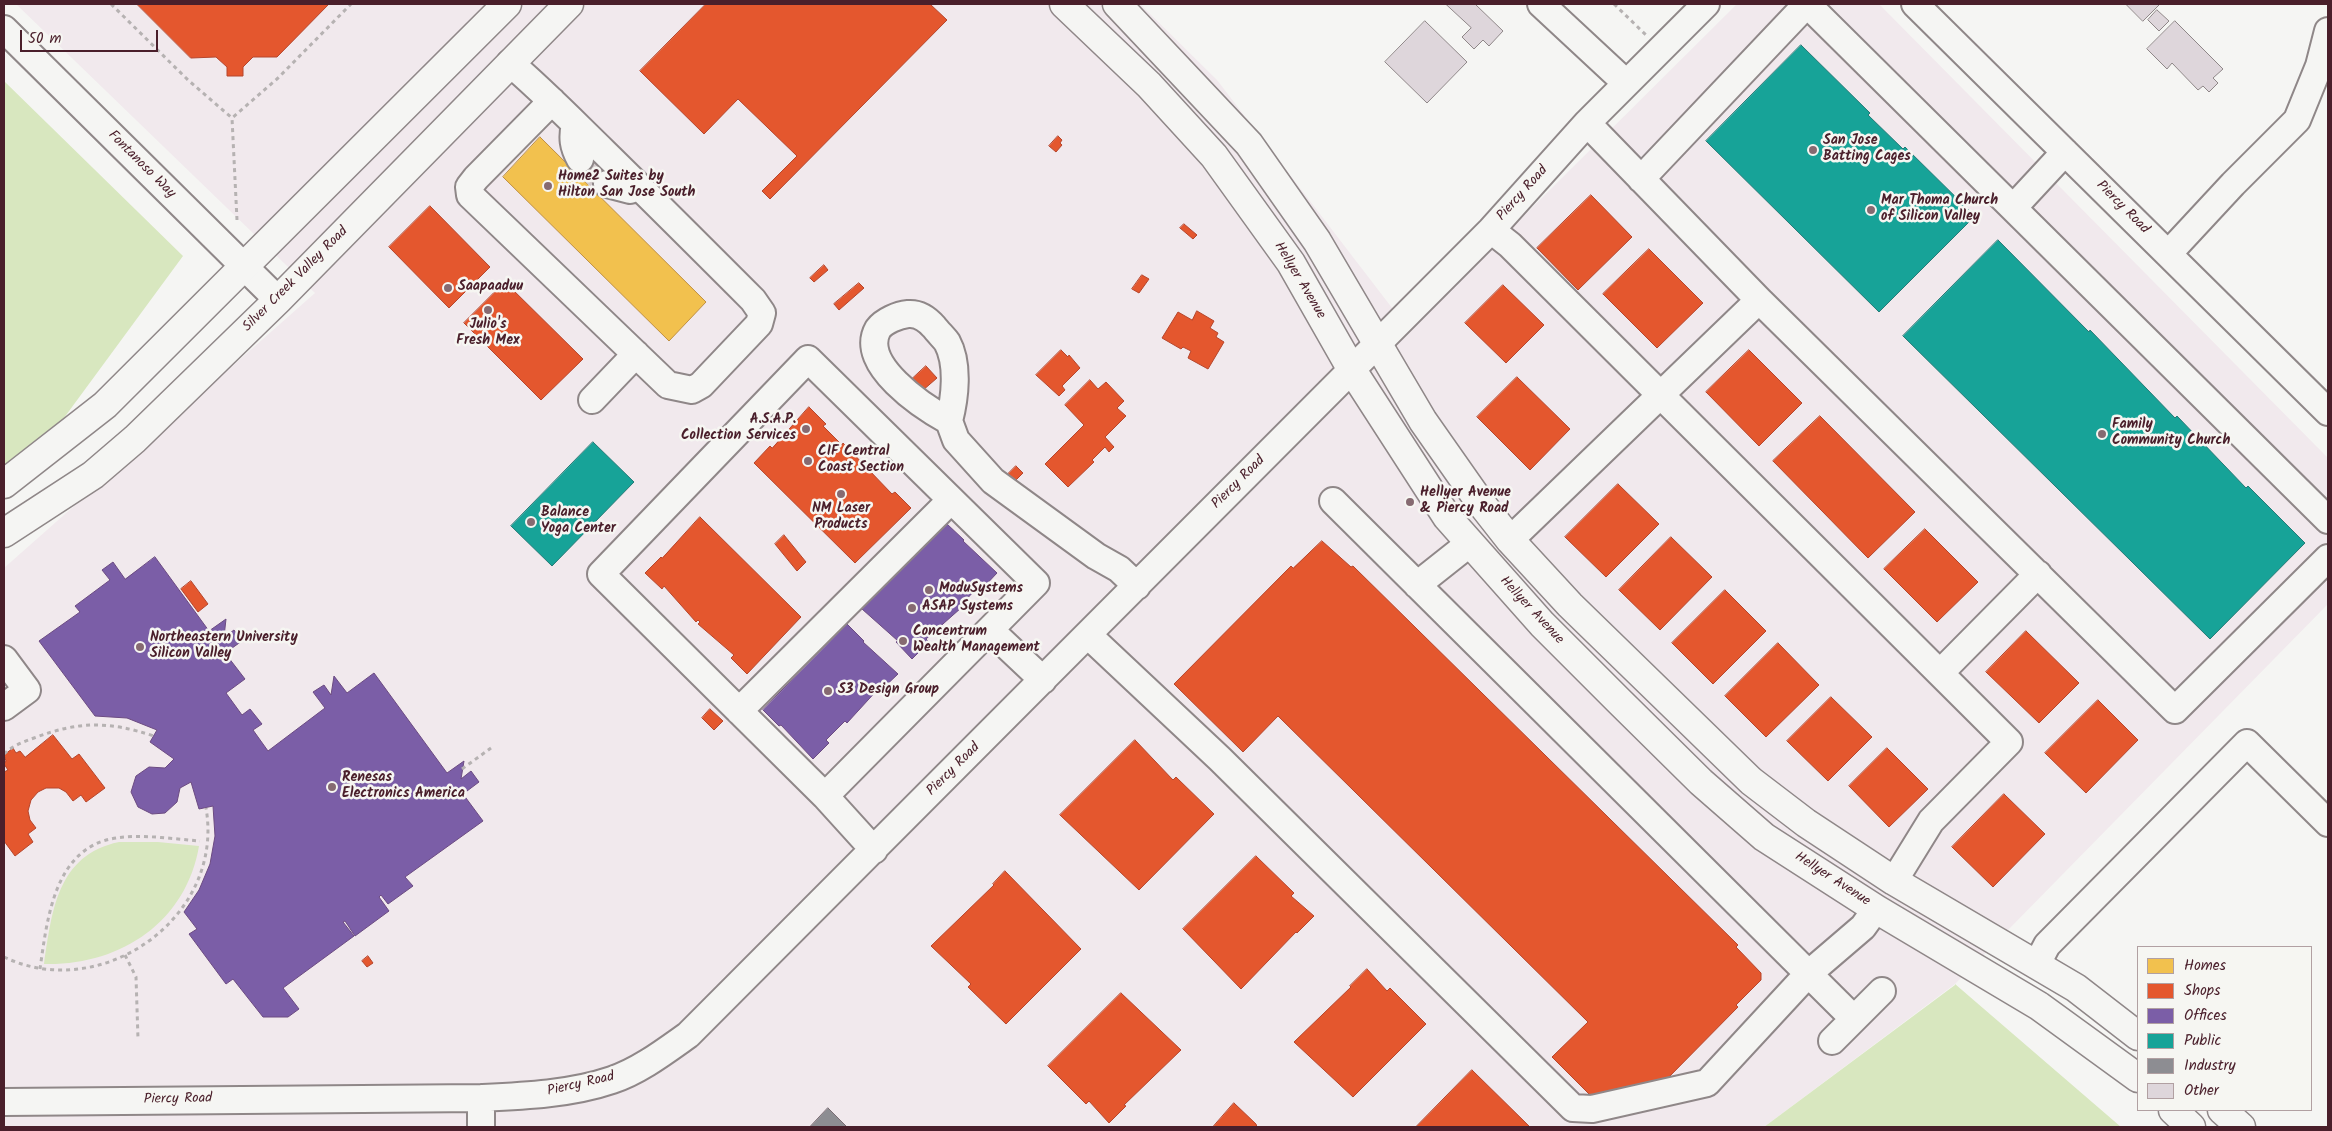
<!DOCTYPE html>
<html>
<head>
<meta charset="utf-8">
<style>
	body { margin:0 }
	#map { position:relative; width:2332px; height:1131px; overflow:hidden; background:#f5f5f3; font-family:Kalam,sans-serif }
	canvas { display:block }
	.frame { position:absolute; inset:0; border:5px solid #4a1f2b; pointer-events:none }
	.legend { position:absolute; left:2137px; top:946px; width:175px; height:165px; box-sizing:border-box; background:#f6f6f2; border:1px solid #b1a0a2; margin:0; padding:6px 9px; list-style:none; font-size:15px; color:#4a1f2b }
	.legend li { display:flex; align-items:center; gap:10px; height:25px }
	.legend b { width:25px; border:1px solid #b1a0a2 }
	.scale { position:absolute; left:20px; top:30px; width:138px; height:22px; box-sizing:border-box; border:2px solid #4a1f2b; border-top:0; padding-left:6px; font-size:15px; line-height:18px; white-space:nowrap; color:#4a1f2b; -webkit-text-stroke:4px #f6f6f2; paint-order:stroke }
</style>
</head>
<body>
<div id="map">
<canvas width="2332" height="1131"></canvas>
<div class="frame"></div>
<ul class="legend">
<li><b style="height:14px;background:#f2c14e"></b>Homes</li>
<li><b style="height:14px;background:#e4572e"></b>Shops</li>
<li><b style="height:14px;background:#7b5ea7"></b>Offices</li>
<li><b style="height:14px;background:#17a398"></b>Public</li>
<li><b style="height:14px;background:#8d8d92"></b>Industry</li>
<li><b style="height:14px;background:#ded6db"></b>Other</li>
</ul>
<div class="scale">50 m</div>
</div>
<script>
const g = document.querySelector('canvas').getContext('2d');
g.lineJoin = 'round';
function paint(path, color) { g.fillStyle = color; g.fill(path, 'evenodd'); }
function stroke(path, color, width, dash) { g.strokeStyle = color; g.lineWidth = width; g.lineCap = dash ? 'butt' : 'round'; g.setLineDash(dash || []); g.stroke(path); }
function label(font, color, halo, rows, align = 'center') {
  g.font = font + ' Kalam,sans-serif'; g.lineWidth = 5; g.setLineDash([]); g.textBaseline = 'middle'; g.strokeStyle = halo; g.fillStyle = color; for (const [text, x, y, turn = 0] of rows) {
    g.save(); g.translate(x, y); g.rotate((+turn || 0) * Math.PI / 180); g.textAlign = isNaN(turn) ? turn : align; if (halo) g.strokeText(text, 0, 0); g.fillText(text, 0, 0); g.restore();
  }
}
paint(new Path2D(`
	M16,4H1140L1217,80L1409,330L1737,4H1879L2328,458V604L1955,984L1764,1127H4V568L315,293Z`), '#f1e9ed');
paint(new Path2D(`
	M4,81L183,256L36,456L4,470Z
	M119,842H158L199,846C186,923 119,966 44,964C52,911 57,855 119,842Z
	M1955,984L2121,1127H1764L1955,985Z`), '#d8e7bf');
const homes = new Path2D(`
	M540,137L706,302L669,341L503,177Z`);
paint(homes, '#f2c14e');
stroke(homes, '#c09044', 1);
const shops = new Path2D(`
	M137,4H329L277,57H253L243,67V76H227V67L216,57L191,58Z
	M706,4H930L947,20L770,199L762,191L797,156L738,99L704,134L640,71Z
	M1058,136L1062,140L1060,143L1062,145L1056,152L1049,146Z
	M1591,195L1632,237L1578,290L1537,248Z
	M430,206L490,267L449,308L389,247Z
	M1184,224L1197,235L1193,239L1180,228Z
	M1649,249L1703,303L1657,348L1603,294Z
	M824,265L828,270L814,282L810,278Z
	M1142,275L1149,279L1139,293L1132,289Z
	M505,282L583,359L541,400L464,323Z
	M859,283L864,288L839,310L834,304Z
	M1503,285L1544,325L1506,363L1465,323Z
	M1197,311L1214,321L1210,328L1218,333L1216,337L1224,342L1208,369L1188,358L1191,351L1183,347L1181,349L1162,338L1178,312L1192,320Z
	M1061,350L1068,357L1069,355L1080,368L1062,386L1065,390L1059,396L1036,375Z
	M1749,350L1802,403L1759,446L1706,392Z
	M926,366L937,378L922,391L911,380Z
	M1517,377L1570,429L1530,470L1477,417Z
	M1090,380L1098,389L1106,382L1124,401L1117,408L1126,416L1105,437L1114,447L1109,452L1105,447L1092,460L1094,462L1068,487L1045,464L1084,425L1065,405Z
	M809,407L826,424L823,426L842,445L843,443L892,494L895,492L911,508L855,563L754,463L770,446L772,448Z
	M1820,416L1915,512L1868,558L1773,461Z
	M1016,466L1023,473L1012,484L1005,477Z
	M1618,484L1659,524L1606,577L1565,537Z
	M700,517L801,617L747,674L731,658L734,655L698,624L700,622L698,620L696,622L664,586L662,589L645,573L661,557L662,558Z
	M1925,529L1978,582L1937,622L1884,569Z
	M784,535L806,562L797,571L775,544Z
	M1671,537L1712,577L1660,630L1619,590Z
	M1322,541L1351,567L1353,566L1738,945L1736,947L1761,973V980L1736,1005L1738,1007L1666,1080L1591,1096L1552,1057L1588,1022L1278,716L1243,752L1174,684L1291,566L1293,568Z
	M191,581L208,604L198,612L181,589Z
	M1725,590L1766,631L1713,684L1672,643Z
	M2026,631L2079,683L2039,723L1986,672Z
	M1778,643L1819,685L1766,737L1725,696Z
	M1831,697L1872,737L1828,781L1787,741Z
	M2098,700L2138,740L2086,793L2045,753Z
	M710,709L723,721L714,730L702,718Z
	M53,735L72,759L79,754L105,788L86,802L81,795L73,801L66,792L59,788H46L38,792L31,800L28,811L30,820L36,828L28,834L33,842L15,856L4,841V772L8,770L4,764L6,761L4,755L13,748L16,753L20,751L25,757Z
	M1135,740L1173,780L1176,777L1214,814L1139,890L1060,815Z
	M1887,748L1928,789L1889,827L1849,786Z
	M2004,794L2045,834L1993,887L1952,847Z
	M1256,856L1294,893L1291,896L1314,916L1297,933L1296,932L1241,989L1183,929Z
	M1005,871L1081,949L1006,1024L968,987L971,984L931,946L994,885L993,884Z
	M368,956L373,963L367,967L362,961Z
	M1367,969L1387,991L1390,988L1426,1024L1353,1097L1294,1042L1351,987L1350,986Z
	M1121,993L1181,1050L1124,1105L1126,1106L1109,1123L1089,1101L1086,1104L1048,1066Z
	M1472,1070L1530,1127H1416Z
	M1234,1103L1256,1124L1257,1127H1213Z`);
paint(shops, '#e4572e');
stroke(shops, '#b6462d', 1);
const offices = new Path2D(`
	M947,524L964,540L963,541L997,573L981,590L978,587L960,606L961,608L926,639L929,642L912,659L896,642L898,641L862,609Z
	M155,557L209,631L226,619L224,637L234,630L242,641L225,653L245,679L226,693L242,715L250,709L262,724L253,730L268,751L325,708L313,692L324,685L331,695L334,676L347,693L374,673L447,773L464,761L461,779L471,771L479,782L463,794L483,821L405,877L413,886L388,904L381,895L379,897L389,911L355,936L345,921L343,922L354,936L283,988L299,1009L288,1017H263L233,979L226,984L189,934L197,929L184,912L199,890L210,864L215,836L213,806L199,809L191,782L180,788L177,802L165,813L152,814L138,807L131,792L136,776L149,767L165,768L174,759L150,742L157,730L127,718L95,716L39,641L80,612L75,606L110,580L102,570L113,562L125,579Z
	M847,624L864,641L863,642L898,674L881,690L879,688L847,723L845,721L826,740L829,743L813,759L781,725L779,726L763,710Z`);
paint(offices, '#7b5ea7');
stroke(offices, '#6c4b82', 1);
const public = new Path2D(`
	M1801,45L1870,113L1868,115L1903,149L1905,147L1975,216L1879,312L1706,141Z
	M1998,240L2089,332L2090,330L2175,418L2177,416L2246,488L2248,486L2305,543L2210,639L1903,336Z
	M593,442L634,482L552,566L511,526Z`);
paint(public, '#17a398');
stroke(public, '#267b77', 1);
const industry = new Path2D(`
	M828,1108L847,1127H810Z`);
paint(industry, '#8d8d92');
stroke(industry, '#796c73', 1);
const building = new Path2D(`
	M1446,4H1475L1503,31L1489,46L1483,40L1474,49L1462,37L1471,28Z
	M2126,4H2157L2159,5L2143,21Z
	M2157,10L2169,21L2159,31L2148,20Z
	M1425,21L1467,62L1427,103L1385,62Z
	M2175,21L2223,69L2213,78L2218,83L2209,92L2203,86L2198,90L2172,63L2167,69L2147,49Z`);
paint(building, '#ded6db');
stroke(building, '#8f8788', 1);
stroke(new Path2D(`
	M580,159L607,184`), '#d3cacb', 26, [26, 13]);
const minor = new Path2D(`
	M1541,4L1626,83
	M1915,4L2328,412
	M4,29L278,300
	M510,63C543,91 573,122 604,152C654,201 704,251 753,300L762,313L759,324L701,385L692,390L668,385L470,195L469,187L476,178L552,101
	M1587,123L1759,300L2175,710L2328,558
	M575,124C572,138 573,146 580,159
	M1641,179L1807,4L2328,520
	M607,184L630,190L639,187
	M2013,208L2065,152
	M1491,230L1510,245L2009,742L1931,821L1894,881
	M2168,254L2233,184L2297,120L2319,66L2328,31
	M592,400L636,354
	M949,421C955,398 959,364 947,342C943,337 938,332 934,327C928,320 919,313 908,314C898,315 884,321 878,329C858,364 923,407 949,421L956,440L993,481L1096,556L1119,569L1137,586
	M1333,501L1854,1019
	M1510,540L1759,300
	M1417,585L1470,543
	M990,630L1043,680
	M1088,635L1220,759L1573,1108L1592,1109L1707,1083L1807,975L1863,927L1876,909
	M4,659L27,690L4,707
	M1940,673L2038,574
	M739,711L951,500
	M825,796L1036,583L808,359L601,574L825,796L874,850
	M2037,964L2047,945L2247,743L2328,823
	M1832,1041L1882,991
	M4,1102L481,1098C524,1096 571,1094 612,1080C639,1071 664,1052 688,1035L1491,230L1587,123L1706,4
	M481,1127V1098`);
const major = new Path2D(`
	M1064,4L1149,85L1214,156L1291,263L1352,370L1447,517L1542,624L1618,700L1701,782L1764,837L1876,909L2039,1006L2138,1078
	M1117,4L1249,144L1317,241L1423,421L1477,498L1510,540L1570,605L1751,781L1806,823L1894,881L2076,988L2138,1036
	M4,484L105,405L507,4
	M4,533L93,475L135,439L278,300L569,4
	M2173,1110L2191,1127
	M2222,1110L2241,1127`);
stroke(minor, '#8f8788', 30);
stroke(major, '#8f8788', 31);
stroke(new Path2D(`
	M111,4L188,80L232,118
	M1614,4L1646,35
	M237,220L232,118L278,78L351,4
	M4,754C12,746 23,742 34,738C79,721 108,721 154,736
	M462,769L491,748
	M125,955L136,977L138,1039
	M4,957C102,1004 225,917 206,808
	M40,969C47,920 54,847 116,838C143,834 173,839 200,841`), '#b6b2b2', 3, [4, 4]);
stroke(minor, '#f5f5f3', 26);
stroke(major, '#f5f5f3', 28);
for (const [x, y, r, color] of [
	[1813,150,5,"#866a71"],
	[548,186,5,"#866a71"],
	[1871,210,5,"#866a71"],
	[448,288,5,"#866a71"],
	[488,310,5,"#866a71"],
	[806,429,5,"#866a71"],
	[2102,434,5,"#866a71"],
	[808,461,5,"#866a71"],
	[841,494,5,"#866a71"],
	[1410,502,5,"#866a71"],
	[531,522,5,"#866a71"],
	[929,590,5,"#866a71"],
	[912,608,5,"#866a71"],
	[903,641,5,"#866a71"],
	[140,647,5,"#866a71"],
	[828,691,5,"#866a71"],
	[332,787,5,"#866a71"]
]) { const dot = new Path2D(); dot.arc(x, y, r, 0, 2 * Math.PI); g.fillStyle = color; g.fill(dot); stroke(dot, '#f6f6f2', 2); }
label('bold 14px', '#4a1f2b', '#f6f6f2', [
	["San Jose",1823,142],
	["Batting Cages",1823,158],
	["Home2 Suites by",558,178],
	["Hilton San Jose South",558,194],
	["Mar Thoma Church",1881,202],
	["of Silicon Valley",1881,218],
	["Saapaaduu",458,288],
	["Julio's",488,326,"center"],
	["Fresh Mex",488,342,"center"],
	["A.S.A.P.",796,421,"right"],
	["Collection Services",796,437,"right"],
	["Family",2112,426],
	["Community Church",2112,442],
	["CIF Central",818,453],
	["Coast Section",818,469],
	["Hellyer Avenue",1420,494],
	["& Piercy Road",1420,510],
	["NM Laser",841,510,"center"],
	["Products",841,526,"center"],
	["Balance",541,514],
	["Yoga Center",541,530],
	["ModuSystems",939,590],
	["ASAP Systems",922,608],
	["Concentrum",913,633],
	["Wealth Management",913,649],
	["Northeastern University",150,639],
	["Silicon Valley",150,655],
	["S3 Design Group",838,691],
	["Renesas",342,779],
	["Electronics America",342,795]
], 'left');
label('14px', '#4a1f2b', '#f6f6f2', [
	["Fontanoso Way",141,165,45],
	["Piercy Road",1523,194,-48],
	["Piercy Road",2122,208,45],
	["Silver Creek Valley Road",296,280,-45],
	["Hellyer Avenue",1299,281,59],
	["Piercy Road",1239,483,-45],
	["Hellyer Avenue",1531,611,47],
	["Piercy Road",954,770,-45],
	["Hellyer Avenue",1832,880,33],
	["Piercy Road",581,1085,-13],
	["Piercy Road",178,1100,-1]
]);
</script>
</body>
</html>
